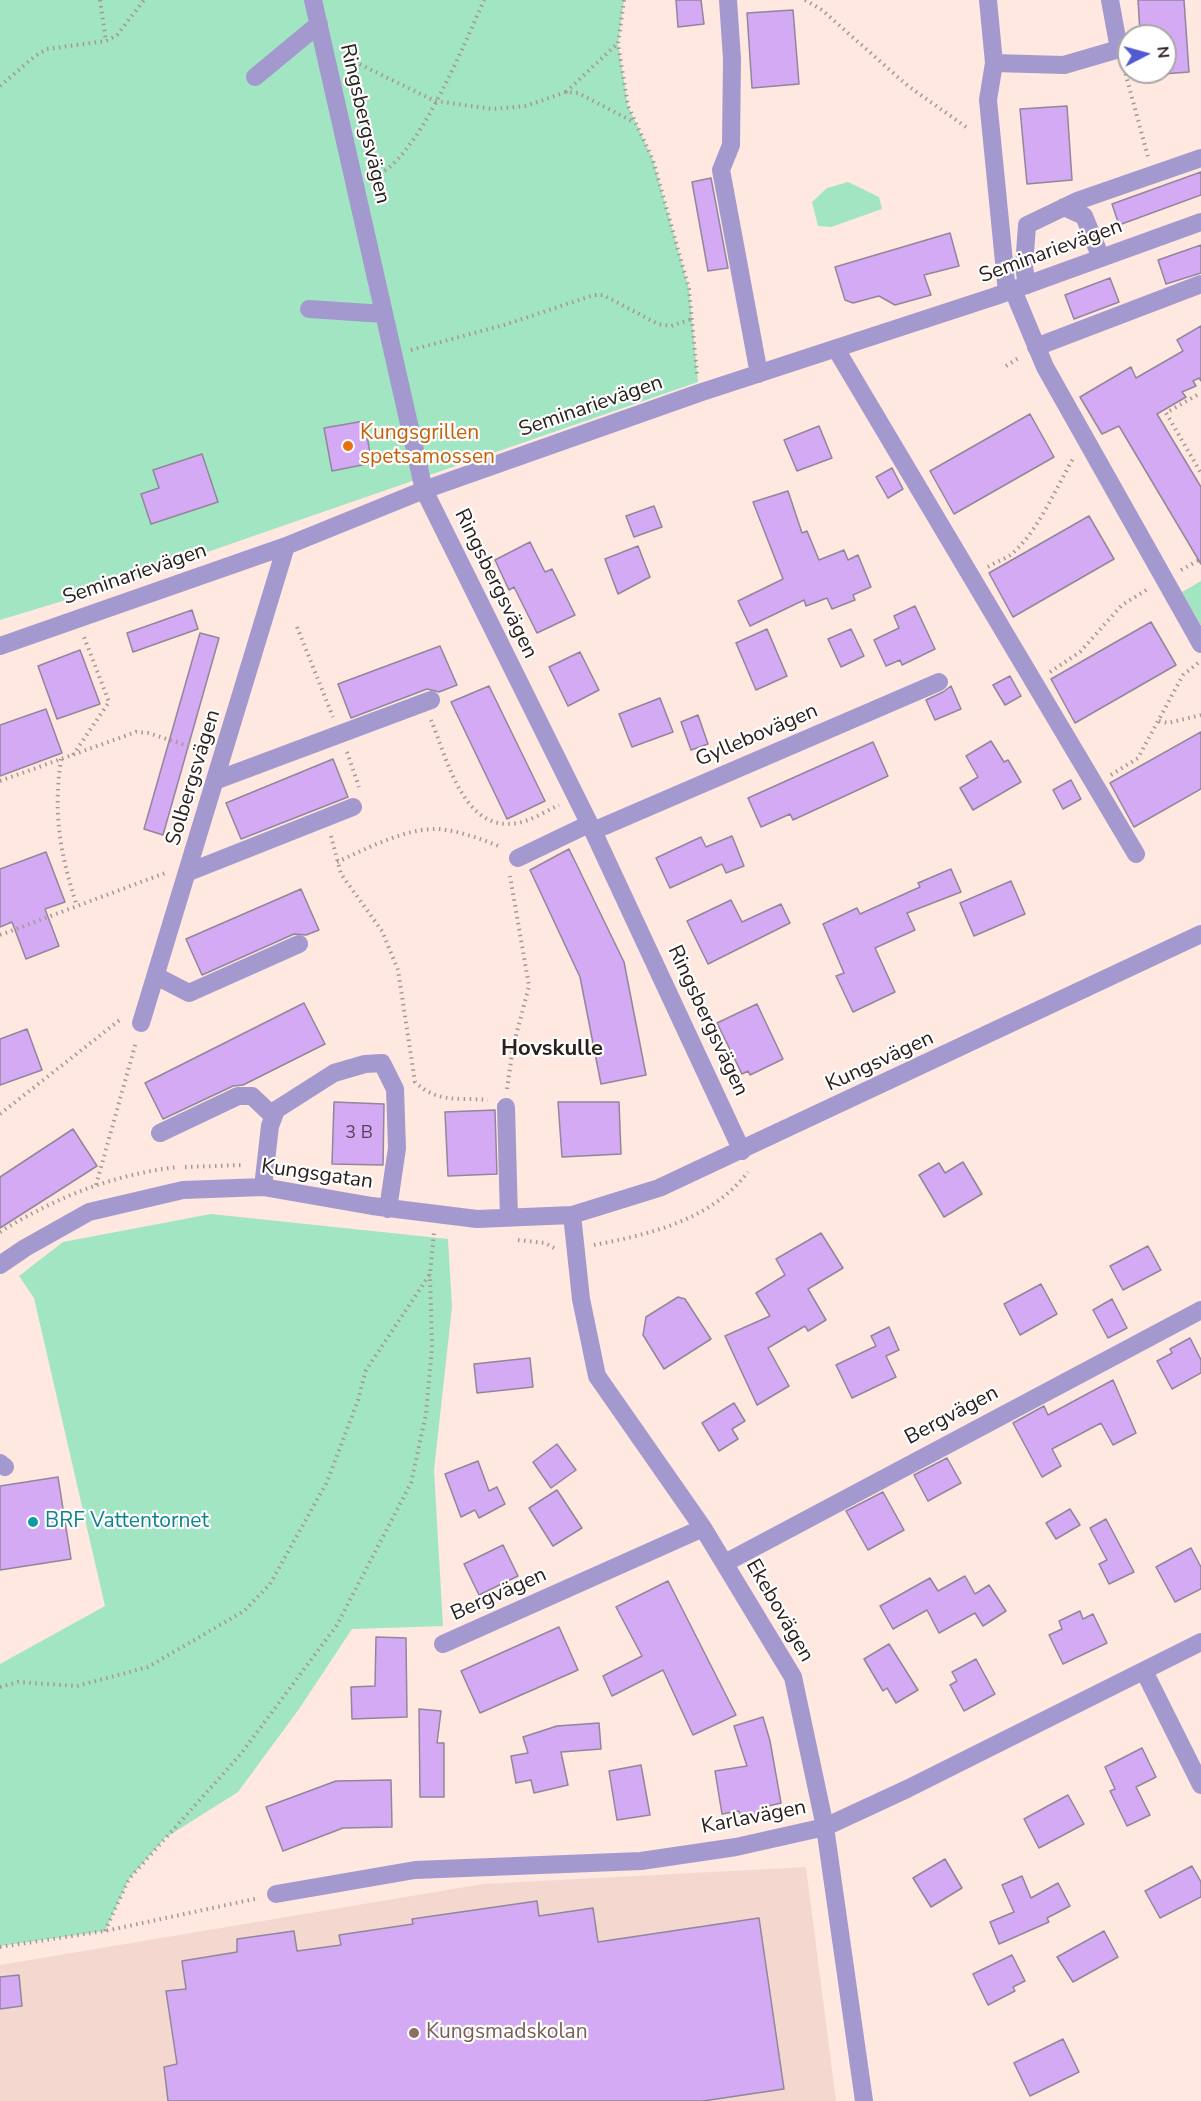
<!DOCTYPE html>
<html>
<head>
<meta charset="utf-8">
<style>
	body { margin:0 }
	#map { position:relative; width:1201px; height:2101px; overflow:hidden; background:#fee8e0; font-family:"Nunito Sans",sans-serif }
	canvas { display:block }
	.north { position:absolute; left:1117px; top:24px; width:60px; height:60px; box-sizing:border-box; background:#fff; border:2px solid #aaa6a5; border-radius:50%; rotate:84deg; font-size:16px; font-weight:700; line-height:24px; text-align:center; color:#2a201d }
	.north::after { content:''; display:block; margin:auto; width:21px; height:27px; background:#515ad0; clip-path:polygon(50% 0,100% 100%,50% 72%,0 100%) }
</style>
</head>
<body>
<div id="map">
<canvas width="1201" height="2101"></canvas>
<div class="north">N</div>
</div>
<script>
const g = document.querySelector('canvas').getContext('2d');
g.lineJoin = 'round';
function paint(path, color) { g.fillStyle = color; g.fill(path, 'evenodd'); }
function stroke(path, color, width, dash) { g.strokeStyle = color; g.lineWidth = width; g.lineCap = dash ? 'butt' : 'round'; g.setLineDash(dash || []); g.stroke(path); }
function label(font, color, halo, rows, align = 'center') {
  g.font = font + ' "Nunito Sans",sans-serif'; g.lineWidth = 4.5; g.setLineDash([]); g.textBaseline = 'middle'; g.strokeStyle = halo; g.fillStyle = color; for (const [text, x, y, turn = 0] of rows) {
    g.save(); g.translate(x, y); g.rotate((+turn || 0) * Math.PI / 180); g.textAlign = isNaN(turn) ? turn : align; if (halo) g.strokeText(text, 0, 0); g.fillText(text, 0, 0); g.restore();
  }
}
paint(new Path2D(`
	M806,1867L836,2101H0V1965L483,1884Z`), '#f4d8cf');
paint(new Path2D(`
	M0,0H624L618,44L628,106L653,160L689,289L698,382L89,593L0,620Z
	M848,182L879,197L882,209L831,227L818,226L812,202L827,188Z
	M1201,581V625L1182,592Z
	M211,1214L448,1239L452,1307L434,1470L443,1626L352,1629L299,1709L238,1792L165,1838L129,1879L105,1931L0,1946V1664L105,1606L34,1298L19,1276L63,1242Z`), '#a1e5c3');
const building = new Path2D(`
	M676,0H701L704,24L678,27Z
	M1138,0H1184L1189,72L1149,75L1148,72H1165V36H1146V32H1140Z
	M793,10L799,84L752,88L747,13Z
	M1067,106L1072,180L1027,184L1020,109Z
	M1201,172V195L1119,225L1112,204Z
	M711,178L728,268L708,271L692,182Z
	M950,233L959,266L924,275L931,295L895,305L879,296L853,303L845,300L835,267Z
	M1201,245V273L1166,284L1158,260Z
	M1110,278L1119,302L1074,319L1065,295Z
	M1201,326V381L1199,378L1193,381L1196,386L1182,392L1186,397L1157,414L1201,487V564L1119,426L1102,434L1080,397L1131,367L1136,378L1183,351L1177,340Z
	M1030,414L1054,457L954,514L930,471Z
	M364,421L372,463L332,471L324,428Z
	M819,426L832,458L797,471L784,440Z
	M202,454L218,502L151,524L141,494L159,488L153,470Z
	M892,468L903,489L888,498L876,477Z
	M788,491L802,533L807,531L819,560L844,550L848,560L858,555L871,587L853,595L855,600L832,609L827,598L806,606L804,600L750,626L738,601L783,579L753,502Z
	M654,506L662,527L634,537L626,516Z
	M1089,516L1114,559L1013,617L989,573Z
	M530,542L545,572L552,569L575,615L537,633L514,587L509,590L495,560Z
	M638,546L650,577L618,594L605,559Z
	M915,606L935,649L902,665L900,660L886,666L874,640L899,628L894,616Z
	M192,610L198,629L133,652L127,633Z
	M1151,622L1176,665L1075,723L1051,679Z
	M767,629L787,676L756,690L736,643Z
	M851,629L864,656L841,667L828,639Z
	M200,633L219,638L163,835L144,829Z
	M440,646L457,685L439,692L427,689L351,718L338,684Z
	M80,650L100,704L57,719L38,666Z
	M580,652L599,690L568,706L549,667Z
	M1010,676L1021,696L1005,705L993,685Z
	M489,686L545,801L507,819L451,702Z
	M951,686L961,709L935,720L926,700L943,692Z
	M660,698L673,732L632,747L619,714Z
	M46,709L62,753L0,776V725Z
	M698,715L708,744L691,750L681,722Z
	M1201,732V789L1134,827L1110,783Z
	M991,741L1004,762L1008,760L1021,782L973,810L960,788L978,777L966,756Z
	M873,742L888,776L793,820L790,814L761,827L748,798Z
	M333,759L348,797L241,839L226,803Z
	M1071,780L1081,799L1063,809L1053,790Z
	M732,836L744,866L726,873L722,864L670,888L656,858L701,837L706,847Z
	M569,849L624,962L646,1075L601,1084L580,977L530,870Z
	M46,852L65,902L45,909L59,946L26,959L12,922L0,927V869Z
	M951,869L961,892L907,913L915,930L875,948L895,992L853,1012L836,976L844,973L823,924L857,908L860,914L920,887L918,883Z
	M1011,881L1025,914L974,936L960,903Z
	M301,889L319,930L306,935L294,934L202,975L186,939Z
	M731,900L742,922L781,904L790,923L708,964L687,921Z
	M304,1003L325,1044L243,1085L233,1086L163,1119L145,1083Z
	M757,1004L783,1059L750,1075L748,1071L742,1074L717,1023Z
	M27,1029L42,1070L0,1085V1039Z
	M334,1102L384,1104L383,1165L332,1164Z
	M558,1102H619L621,1154L562,1157Z
	M495,1110L497,1174L448,1176L445,1112Z
	M73,1129L97,1166L0,1228V1177Z
	M963,1162L982,1194L944,1217L919,1175L939,1163L945,1173Z
	M821,1233L843,1268L808,1289L826,1320L808,1331L805,1326L768,1348L789,1386L757,1405L725,1336L770,1316L756,1293L785,1275L776,1259Z
	M1148,1246L1161,1270L1123,1290L1110,1266Z
	M1041,1284L1057,1314L1020,1335L1004,1304Z
	M678,1297L685,1299L711,1339L664,1369L643,1335L646,1317Z
	M1112,1299L1127,1328L1108,1338L1093,1310Z
	M889,1327L899,1350L886,1356L896,1377L852,1398L836,1365L876,1346L871,1336Z
	M1190,1338L1201,1360V1373L1172,1389L1157,1361L1172,1353L1170,1349Z
	M530,1358L533,1387L477,1393L474,1364Z
	M1113,1380L1136,1433L1113,1445L1101,1423L1052,1449L1061,1466L1042,1477L1013,1423L1044,1406L1048,1415Z
	M734,1403L745,1421L732,1429L738,1439L719,1451L702,1423Z
	M557,1444L576,1470L551,1488L533,1462Z
	M947,1458L961,1483L928,1501L914,1475Z
	M478,1461L489,1491L497,1487L505,1504L479,1518L475,1510L461,1517L445,1474Z
	M58,1477L71,1559L0,1570V1486Z
	M557,1490L582,1528L553,1546L529,1508Z
	M883,1492L904,1530L868,1550L846,1511Z
	M1070,1509L1080,1525L1056,1539L1046,1523Z
	M1106,1519L1134,1572L1109,1584L1099,1564L1107,1560L1090,1528Z
	M503,1545L518,1576L479,1595L464,1564Z
	M1191,1548L1201,1567V1589L1175,1602L1156,1567Z
	M965,1576L975,1594L989,1585L1006,1611L983,1626L975,1613L939,1633L927,1610L893,1629L880,1606L930,1578L938,1591Z
	M668,1581L736,1715L693,1735L663,1670L612,1696L603,1676L642,1656L616,1607Z
	M1080,1611L1083,1619L1093,1614L1107,1643L1063,1664L1049,1635L1062,1629L1059,1621Z
	M559,1627L578,1670L480,1713L461,1671Z
	M376,1637L406,1638L407,1717L352,1719L351,1687L375,1686Z
	M889,1644L918,1690L896,1703L887,1688L883,1691L864,1659Z
	M976,1659L995,1694L964,1711L950,1685L957,1681L952,1672Z
	M419,1709L441,1711L437,1743H444V1797H420Z
	M763,1717L770,1741L781,1803L764,1807L765,1816L741,1820L739,1811L722,1814L715,1771L747,1766L734,1726Z
	M599,1723L601,1749L561,1752L568,1785L534,1793L531,1780L516,1783L511,1756L528,1753L523,1737L557,1726Z
	M1142,1748L1156,1777L1136,1787L1150,1815L1127,1826L1110,1791L1115,1789L1105,1767Z
	M641,1765L650,1815L617,1820L609,1771Z
	M391,1780L392,1827L343,1828L283,1851L266,1807L336,1781Z
	M1068,1795L1084,1824L1039,1848L1024,1819Z
	M945,1859L962,1888L931,1907L913,1878Z
	M1192,1866L1201,1882V1897L1160,1918L1145,1891Z
	M1022,1876L1031,1898L1058,1883L1070,1906L1047,1918L1049,1922L999,1944L990,1922L1014,1912L1002,1885Z
	M537,1901L539,1916L593,1908L598,1942L759,1918L784,2089L703,2101H168L164,2067L177,2064L166,1991L186,1989L182,1961L237,1952V1939L294,1931L297,1951L341,1945L339,1935L413,1924L412,1919Z
	M1104,1931L1118,1957L1073,1982L1057,1957Z
	M1012,1955L1025,1981L1013,1987L1015,1991L988,2005L973,1974Z
	M19,1975L22,2006L0,2009V1977Z
	M1063,2039L1079,2072L1030,2096L1014,2063Z`);
paint(building, '#d4aaf4');
stroke(building, '#91869b', 1.5);
stroke(new Path2D(`
	M100,0L106,41
	M624,0L618,44L628,106L653,160L689,289L697,374
	M805,0L822,10L908,86L969,129
	M349,59L435,101L493,109L526,106L566,92L578,93L634,122
	M1124,68L1148,157
	M0,86L35,56L47,49L106,41L117,35L144,0
	M566,92L617,44
	M374,176C416,164 466,40 484,0
	M411,350L504,325L594,295H603L658,324L671,326L692,319
	M1006,366L1020,357
	M1197,395L1166,413L1201,473
	M988,567C994,563 1002,560 1009,556C1036,536 1057,486 1074,457
	M1181,570L1201,559
	M297,627L333,717
	M1050,672L1080,652L1122,605L1148,589
	M431,720C447,758 463,833 517,823C531,821 546,811 559,805
	M1159,721L1168,723L1201,715
	M347,752L359,787
	M73,755L109,702L84,637
	M61,759C53,814 60,854 77,906
	M1111,775L1138,758L1183,675L1198,663
	M0,781L136,732L148,733L204,751
	M331,836L341,874L382,931L398,970L415,1082C439,1104 458,1097 488,1100
	M337,862C366,849 405,828 438,829C460,831 481,839 501,847
	M0,935L165,873
	M507,1089L513,1047L529,986L510,876
	M0,1114L121,1019
	M185,1167L244,1165
	M96,1185L136,1042
	M0,1232C54,1198 114,1174 178,1167
	M518,1240L545,1243L554,1248
	M594,1245C651,1234 711,1220 748,1172
	M0,1687L18,1682L77,1686L148,1667L244,1611L270,1584L327,1482L358,1400L366,1370L430,1274L434,1233
	M105,1931L129,1879L240,1755L337,1625L411,1483L426,1414L432,1347L430,1274
	M0,1947L105,1931L259,1898`), '#a89791', 4, [1.5, 4.5]);
stroke(new Path2D(`
	M313,0L424,490L593,831L742,1151
	M728,0L732,59L731,145L721,170L759,374
	M988,0L994,63L988,100L1007,292
	M994,63L1064,65L1119,49L1110,0
	M255,77L319,24
	M1064,207L1084,216L1101,258
	M1027,285L1024,267L1027,225L1077,201L1201,158
	M1013,290L1045,367L1201,644
	M309,309L384,314
	M1036,347L1201,284
	M836,349L1136,854
	M0,646L286,546L424,490L699,393L996,296L1201,222
	M217,780L431,700
	M593,831L939,682
	M518,858L589,824
	M189,872L353,807
	M156,976L189,993L299,944
	M141,1023L286,546
	M506,1107L509,1218
	M160,1133L238,1096H252L273,1116
	M263,1187L270,1126L276,1110L334,1073L365,1064L382,1063L395,1089L397,1148L388,1209
	M572,1215L581,1299L597,1376L703,1528L793,1677L825,1827L864,2101
	M0,1265L25,1248L89,1212L183,1190L263,1187L372,1206L477,1219L572,1215L659,1188L1201,934
	M0,1463L5,1467
	M725,1563L1201,1310
	M443,1644L703,1528
	M1144,1671L1201,1785
	M276,1894L415,1870L641,1861L736,1847L825,1827L907,1789L1201,1642`), '#a499ce', 18);
for (const [x, y, r, color] of [
	[348,446,6,"#e8710a"],
	[33,1522,6,"#0f9aa8"],
	[414,2033,6,"#8d6e63"]
]) { const dot = new Path2D(); dot.arc(x, y, r, 0, 2 * Math.PI); g.fillStyle = color; g.fill(dot); stroke(dot, '#fff', 2); }
label('18px', '#544253', null, [
	["3 B",359,1134]
]);
label('21px', '#2a201d', '#fff', [
	["Ringsbergsvägen",364,124,77],
	["Seminarievägen",1051,252,-20],
	["Seminarievägen",591,407,-19],
	["Seminarievägen",135,575,-19],
	["Ringsbergsvägen",495,584,64],
	["Gyllebovägen",757,736,-23],
	["Solbergsvägen",194,778,-73],
	["Ringsbergsvägen",707,1021,65],
	["Kungsvägen",880,1062,-25],
	["Kungsgatan",317,1175,8],
	["Bergvägen",952,1416,-28],
	["Bergvägen",499,1595,-24],
	["Ekebovägen",779,1611,60],
	["Karlavägen",754,1818,-11]
]);
label('21px', '#c56008', '#fff', [
	["Kungsgrillen",360,434],
	["spetsamossen",360,458]
], 'left');
label('21px', '#0d838f', '#fff', [
	["BRF Vattentornet",45,1522]
], 'left');
label('21px', '#785e54', '#fff', [
	["Kungsmadskolan",426,2033]
], 'left');
label('bold 22px', '#2a201d', '#fff', [
	["Hovskulle",552,1050]
]);
</script>
</body>
</html>
